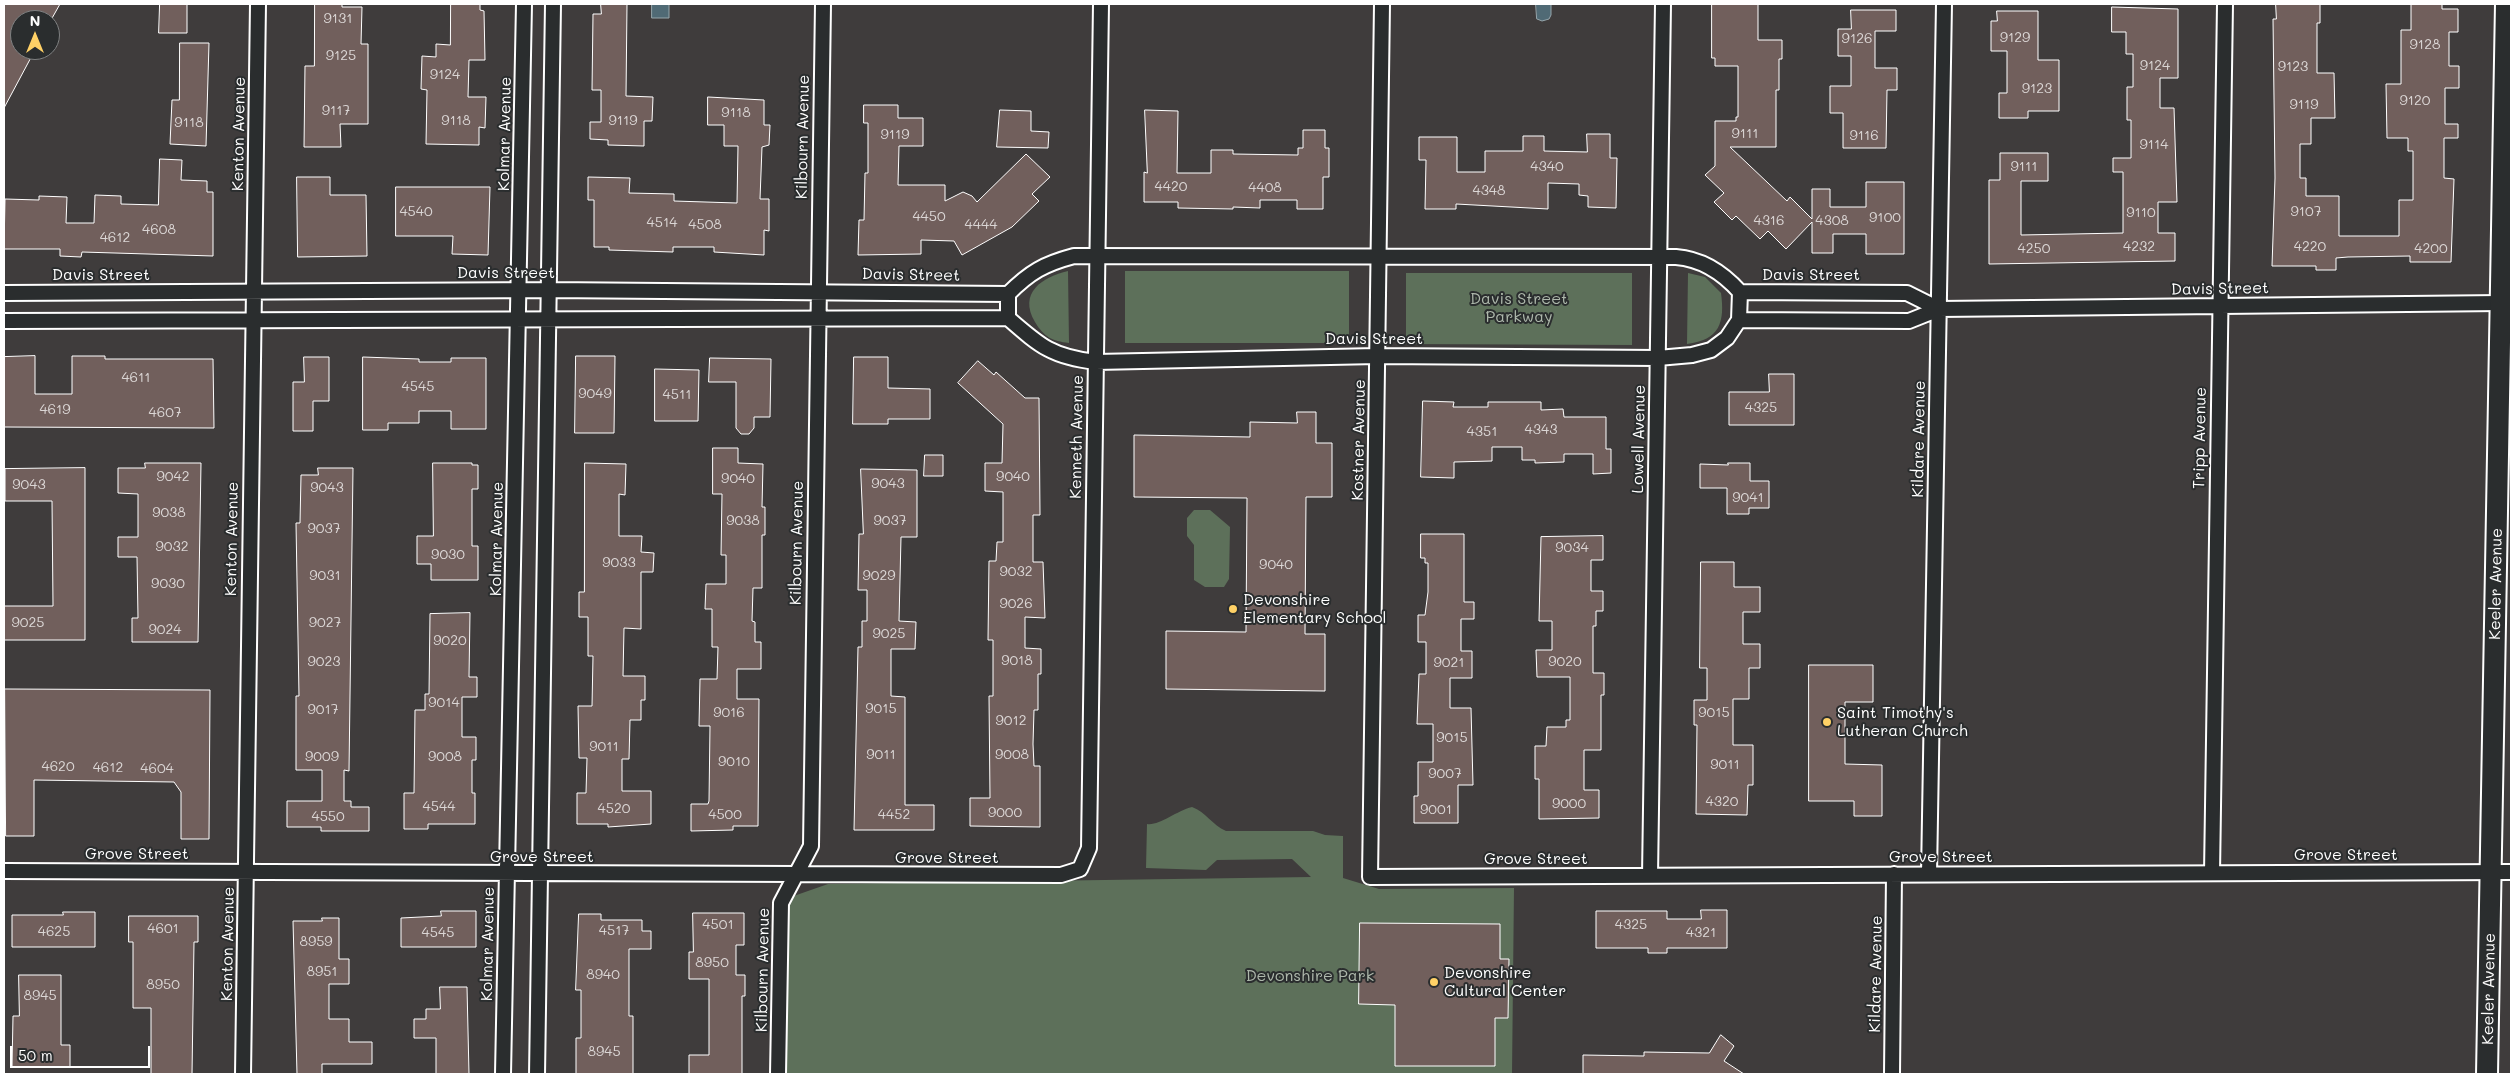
<!DOCTYPE html>
<html>
<head>
<meta charset="utf-8">
<style>
	body { margin:0 }
	#map { position:relative; width:2515px; height:1078px; overflow:hidden; background:#3f3c3c; font-family:Mali,sans-serif }
	canvas { display:block }
	.frame { position:absolute; inset:0; border:5px solid #fff; pointer-events:none }
	.north { position:absolute; left:10px; top:10px; width:50px; height:50px; box-sizing:border-box; background:#2a2d2e; border:1px solid #7f8182; border-radius:50%; rotate:0deg; font-size:14px; font-weight:700; line-height:20px; text-align:center; color:#fff }
	.north::after { content:''; display:block; margin:auto; width:18px; height:22px; background:#ffd166; clip-path:polygon(50% 0,100% 100%,50% 72%,0 100%) }
	.scale { position:absolute; left:10px; top:1046px; width:140px; height:22px; box-sizing:border-box; border:2px solid #fff; border-top:0; padding-left:6px; font-size:15px; line-height:18px; white-space:nowrap; color:#fff; -webkit-text-stroke:4px #2a2d2e; paint-order:stroke }
</style>
</head>
<body>
<div id="map">
<canvas width="2515" height="1078"></canvas>
<div class="frame"></div>
<div class="north">N</div>
<div class="scale">50 m</div>
</div>
<script>
const g = document.querySelector('canvas').getContext('2d');
g.lineJoin = 'round';
function paint(path, color) { g.fillStyle = color; g.fill(path, 'evenodd'); }
function stroke(path, color, width, dash) { g.strokeStyle = color; g.lineWidth = width; g.lineCap = dash ? 'butt' : 'round'; g.setLineDash(dash || []); g.stroke(path); }
function label(font, color, halo, rows, align = 'center') {
  g.font = font + ' Mali,sans-serif'; g.lineWidth = 4; g.setLineDash([]); g.textBaseline = 'middle'; g.strokeStyle = halo; g.fillStyle = color; for (const [text, x, y, turn = 0] of rows) {
    g.save(); g.translate(x, y); g.rotate((+turn || 0) * Math.PI / 180); g.textAlign = isNaN(turn) ? turn : align; if (halo) g.strokeText(text, 0, 0); g.fillText(text, 0, 0); g.restore();
  }
}
paint(new Path2D(`
	M1068,271L1069,343C1052,341 1044,337 1035,322C1018,293 1042,277 1068,271Z
	M1125,271H1349V343H1125Z
	M1406,273H1632V345L1406,344Z
	M1688,273L1705,277L1721,293C1725,322 1720,340 1687,344Z
	M1194,510H1210L1230,527L1229,579L1224,587H1205L1194,580V545L1187,536V518Z
	M1192,807C1206,812 1212,825 1226,831H1313L1325,835L1343,836V878L1379,889L1514,888L1512,1074H786L788,898L828,884L1311,877L1292,859L1217,860L1206,870L1146,868L1147,824C1159,826 1176,811 1192,807Z`), '#5d705a');
const water = new Path2D(`
	M652,4H669V18H652Z
	M1536,4H1551V15L1549,19L1542,21L1537,19Z`);
paint(water, '#506a75');
stroke(water, '#96a6ac', 1);
const building = new Path2D(`
	M4,4H60L51,20H20V50H35L4,108Z
	M160,4H187V33H159Z
	M315,4H342V7H362L361,44H368V124H340L341,147H304L305,66H314Z
	M451,4H480V10L484,11L485,60H469L468,97H486L485,128L479,127V145L426,144L427,90L421,89L422,56L436,57V44L450,45Z
	M601,4H627L626,96L653,97L652,121H644V146L608,145V140L590,139V122H601V90H592L593,14H601Z
	M1712,4H1758V40H1782V59H1779V90H1776V147H1730L1787,201L1790,197L1812,219V189H1830V207H1866V182H1904V254H1866V234H1833V253H1812V222L1786,249L1768,231L1760,239L1736,216L1732,220L1714,202L1724,193L1705,175L1715,166V121H1736V117H1738V66H1715V58H1712Z
	M2276,4H2320V23H2317V73H2334L2335,118H2311V144H2300V178H2306V196H2339V236H2399V200H2413V151H2408V138H2387L2386,84H2401V30H2411V4H2442V9H2458V32H2449V66H2459V88H2445V124H2458V138H2444V178L2454,179L2451,262H2410V256L2348,257L2336,258V270H2316V266H2272L2275,178L2273,19H2276Z
	M2112,7L2178,9V78H2160V108H2174L2177,202H2158V233H2175V261L1989,264V180H2000V153H2048V181H2021V235L2123,233V172H2113V158H2131V120H2127V87H2133V54H2126V32H2112Z
	M1851,10H1896V31H1875V68H1897V90H1887L1886,148H1843V113H1830V86H1851V56H1838V29H1851Z
	M1997,11H2038V60H2059V111H2028V118H1999V93H2007V51H1991V21H1997Z
	M180,43H209L206,146L170,144L172,100H179Z
	M708,97L764,100V125H770L769,145L762,147L760,199H769V231L764,230V255L714,252V247H673V252L609,250V247H594V200H588V177L630,178L629,193L674,194V201L737,203L738,146H724V125H708Z
	M864,105H898V118H923V146H899L898,185H945V201L963,192L972,196L977,202L1026,154L1050,177L1032,194L1039,201L1012,227L962,255L954,241L921,240V254L858,255L859,220H864L865,173H868V123H864Z
	M1000,110L1031,111V131L1049,132L1048,148L997,147Z
	M1145,110L1178,111L1177,173H1211V150H1233V154L1298,155V148H1303V130H1325V148H1329V177H1323V209H1297V200H1260V208L1233,207V209L1178,208V202H1144V172L1147,173Z
	M1587,134H1610V158H1617L1616,208L1588,207V196L1579,195V184L1548,183V209L1456,204V209H1425L1426,160H1419V137H1457V172H1485V151H1523V136H1544V151L1587,152Z
	M160,159L182,160L181,180L207,181V192H213V256L82,252L81,257L60,256V249H4L5,199L39,200V196L67,197L66,223H94L95,195L121,196V204L158,205Z
	M297,177H330V195H366L367,256L298,257Z
	M396,187H490L488,255L452,254L453,236H396Z
	M35,356V394H72V356H105V359H213L214,428L4,427V357Z
	M576,356H615L614,433H575Z
	M304,357H329V401H313V431H293V382H304Z
	M363,357L419,359V362H451V358H486V429H451V411H419V423H388V430H363Z
	M854,357H888V388L930,389V419H888V424H853Z
	M710,358L771,359L770,417H754V428L749,434H741L736,428V382H709Z
	M978,361L994,375L996,372L1025,398H1039L1040,515H1033V562H1043L1045,618L1025,617V648L1041,649V674H1038V710H1034L1033,744L1034,766H1040V827L970,826V798H990L989,696H993V640H988L989,561H996L997,542H1003V492L985,491V463H1002L1003,424L958,383Z
	M655,369L699,370L698,421H655Z
	M1769,374H1794V425H1729V392H1769Z
	M1423,401L1454,402L1453,407H1488V402H1541V410L1563,409L1564,417H1606V449H1611V473L1593,474V454H1564V462L1535,463V460H1522V447H1492V461L1454,462V478L1421,477Z
	M1297,412H1316V443H1332V497H1306L1305,634H1325V691L1166,689V631L1246,632L1247,498L1134,497V435L1250,437V422L1297,423Z
	M713,448H738V463L763,464L762,507H765V535H762V588H753L752,621L755,622V642H761V669H737V699H759L758,826H733V830L691,831V804H708L709,801L710,726H699L700,679H717L718,647H712V609H705L706,584H726V555H721L722,494H713Z
	M925,455H943V476H924Z
	M145,463H201L198,642H132V618H138L137,557H118V537H138V494L118,493V468H145Z
	M433,463H472V465H478V489H472V546H478V580H431V564H417V536H433Z
	M585,463L626,464L625,495L619,494V536H642L641,552L654,553L653,572H641V629L624,628L623,676H645V700H641V720H630L629,759H622V791H651V824L608,827V824H577V793H586L587,758H579L578,706H592L593,656H588V617H579V592H584Z
	M1728,463H1750V481H1769V508H1749V514H1727V488H1700V464L1728,465Z
	M85,468V640H4V606H53L52,501H5V469Z
	M318,468H353L349,771L344,770V801H351V807H369V831H321V827H287V801H322V770H296V696H299L296,523H300L301,475H318Z
	M861,469L917,470V537H901L899,621L916,622L915,649H891V696L905,697V805H934V830H854L858,647H862V621H867V590H858L859,534H863Z
	M1421,534H1464V602H1474V619H1461V651H1472V678H1450V708H1471L1473,785H1458V823H1414V796H1418V762H1433V724H1417L1419,674H1426V642H1418V615H1425L1428,592V563H1425V558H1421Z
	M1603,536V560H1591V591H1603V611H1596V626H1593V673H1604V695H1601V750H1584V790H1599V818L1539,819V779H1535V746H1546L1547,727H1566V720H1570V677H1537L1536,650H1552V621H1539L1541,537Z
	M1701,562H1734V587H1760V612H1743V644H1760V668H1749V699H1733V745H1753V785H1748L1747,815L1696,814L1697,725H1694V700H1707V668H1700Z
	M470,613L469,677H477V697H462V737H476V760H472V793H475V824H428V829H404V793H414L415,710H425V694H429L430,614Z
	M1809,665H1873V702H1845V764L1882,765V816H1854V801H1809Z
	M5,689L210,690L209,839H181V792L174,782L34,780V836H6Z
	M1701,910H1727V948H1667V953H1648V948H1596V911H1667V919H1701Z
	M441,911H476V947H401V918L441,916Z
	M63,912H95V947H12V915H63Z
	M693,913H744V945H736V975H745V996H742V1074H689V1055H709V979H689V952H693Z
	M579,914H601V920H642V931H651V949H629V1016H633V1074H576V1038H581V990H576Z
	M129,916H198V942H194L192,1074H151V1008H133V942H129Z
	M322,918H339V959H349V984H329V1019H349V1042H372V1064H322V1074H297L293,921H322Z
	M1360,923L1500,924V959H1509L1508,1018H1495V1066H1395V1005L1359,1004Z
	M19,975H61V1045H70V1067H12L13,1016H19Z
	M440,987H467L469,1074H436V1038H414V1019H426V1009H440Z
	M1721,1035L1734,1046L1724,1061L1744,1074H1583V1055L1644,1056V1052L1709,1053Z`);
paint(building, '#715f5c');
stroke(building, '#fff', 1);
const street = new Path2D(`
	M1382,4L1370,877L2511,872
	M1740,292L1907,293L1939,309
	M4,293L549,290L1008,294
	M1739,320L1909,321L1939,309L2501,303
	M4,321L1008,318C1040,346 1052,357 1096,362L1377,356L1658,358L1692,355L1711,350L1727,338L1739,320L1740,292C1723,273 1702,259 1676,257L1074,256C1044,264 1030,272 1008,294V318
	M4,871L1061,875L1080,869L1089,848L1101,4
	M2212,873L2225,4
	M1929,874L1944,4
	M1650,876L1663,4
	M243,1074L258,4
	M503,1074L524,4
	M537,1074L553,4
	M778,1074L781,903L811,846L823,4
	M1892,1074L1894,874`);
const secondary = new Path2D(`
	M2487,1074L2506,4`);
stroke(street, '#fff', 18);
stroke(secondary, '#fff', 24);
stroke(street, '#2a2d2e', 14);
stroke(secondary, '#2a2d2e', 20);
for (const [x, y, r, color] of [
	[1233,609,5,"#ffd166"],
	[1827,722,5,"#ffd166"],
	[1434,982,5,"#ffd166"]
]) { const dot = new Path2D(); dot.arc(x, y, r, 0, 2 * Math.PI); g.fillStyle = color; g.fill(dot); stroke(dot, '#2a2d2e', 2); }
label('14px', '#dcd7d6', null, [
	["9131",338,19],
	["9129",2015,38],
	["9126",1857,39],
	["9128",2425,45],
	["9125",341,56],
	["9124",2155,66],
	["9123",2293,67],
	["9124",445,75],
	["9123",2037,89],
	["9120",2415,101],
	["9119",2304,105],
	["9117",336,111],
	["9118",736,113],
	["9118",456,121],
	["9119",623,121],
	["9118",189,123],
	["9111",1745,134],
	["9119",895,135],
	["9116",1864,136],
	["9114",2154,145],
	["4340",1547,167],
	["9111",2024,167],
	["4420",1171,187],
	["4408",1265,188],
	["4348",1489,191],
	["4540",416,212],
	["9107",2306,212],
	["9110",2141,213],
	["4450",929,217],
	["9100",1885,218],
	["4316",1769,221],
	["4308",1832,221],
	["4514",662,223],
	["4508",705,225],
	["4444",981,225],
	["4608",159,230],
	["4612",115,238],
	["4232",2139,247],
	["4220",2310,247],
	["4250",2034,249],
	["4200",2431,249],
	["4611",136,378],
	["4545",418,387],
	["9049",595,394],
	["4511",677,395],
	["4325",1761,408],
	["4619",55,410],
	["4607",165,413],
	["4343",1541,430],
	["4351",1482,432],
	["9042",173,477],
	["9040",1013,477],
	["9040",738,479],
	["9043",888,484],
	["9043",29,485],
	["9043",327,488],
	["9041",1748,498],
	["9038",169,513],
	["9038",743,521],
	["9037",890,521],
	["9037",324,529],
	["9032",172,547],
	["9034",1572,548],
	["9030",448,555],
	["9033",619,563],
	["9040",1276,565],
	["9032",1016,572],
	["9031",325,576],
	["9029",879,576],
	["9030",168,584],
	["9026",1016,604],
	["9025",28,623],
	["9027",325,623],
	["9024",165,630],
	["9025",889,634],
	["9020",450,641],
	["9018",1017,661],
	["9023",324,662],
	["9020",1565,662],
	["9021",1449,663],
	["9014",444,703],
	["9015",881,709],
	["9017",323,710],
	["9016",729,713],
	["9015",1714,713],
	["9012",1011,721],
	["9015",1452,738],
	["9011",604,747],
	["9011",881,755],
	["9008",1012,755],
	["9009",322,757],
	["9008",445,757],
	["9010",734,762],
	["9011",1725,765],
	["4620",58,767],
	["4612",108,768],
	["4604",157,769],
	["9007",1445,774],
	["4320",1722,802],
	["9000",1569,804],
	["4544",439,807],
	["4520",614,809],
	["9001",1436,810],
	["9000",1005,813],
	["4500",725,815],
	["4452",894,815],
	["4550",328,817],
	["4501",718,925],
	["4325",1631,925],
	["4601",163,929],
	["4517",614,931],
	["4625",54,932],
	["4545",438,933],
	["4321",1701,933],
	["8959",316,942],
	["8950",712,963],
	["8951",322,972],
	["8940",603,975],
	["8950",163,985],
	["8945",40,996],
	["8945",604,1052]
]);
label('16px', '#fff', '#2a2d2e', [
	["Kenton Avenue",239,134,-89],
	["Kolmar Avenue",505,134,-89],
	["Kilbourn Avenue",803,137,-89],
	["Davis Street",506,273],
	["Davis Street",101,275],
	["Davis Street",911,275,1],
	["Davis Street",1811,275],
	["Davis Street",2220,289,-1],
	["Davis Street",1374,339],
	["Kenneth Avenue",1077,437,-89],
	["Tripp Avenue",2200,438,-89],
	["Lowell Avenue",1639,439,-89],
	["Kildare Avenue",1919,439,-89],
	["Kostner Avenue",1359,440,-89],
	["Kenton Avenue",232,539,-89],
	["Kolmar Avenue",497,539,-89],
	["Kilbourn Avenue",797,543,-89],
	["Keeler Avenue",2496,584,-89],
	["Grove Street",137,854],
	["Grove Street",2346,855],
	["Grove Street",542,857],
	["Grove Street",1941,857],
	["Grove Street",947,858],
	["Grove Street",1536,859],
	["Kenton Avenue",228,944,-89],
	["Kolmar Avenue",488,944,-89],
	["Kilbourn Avenue",763,970,-89],
	["Kildare Avenue",1876,974,-89],
	["Keeler Avenue",2489,989,-89]
]);
label('16px', '#aeb8ac', '#2a2d2e', [
	["Davis Street",1519,299],
	["Parkway",1519,317],
	["Devonshire Park",1310,976]
]);
label('16px', '#fff', '#2a2d2e', [
	["Devonshire",1243,600],
	["Elementary School",1243,618],
	["Saint Timothy's",1837,713],
	["Lutheran Church",1837,731],
	["Devonshire",1444,973],
	["Cultural Center",1444,991]
], 'left');
</script>
</body>
</html>
